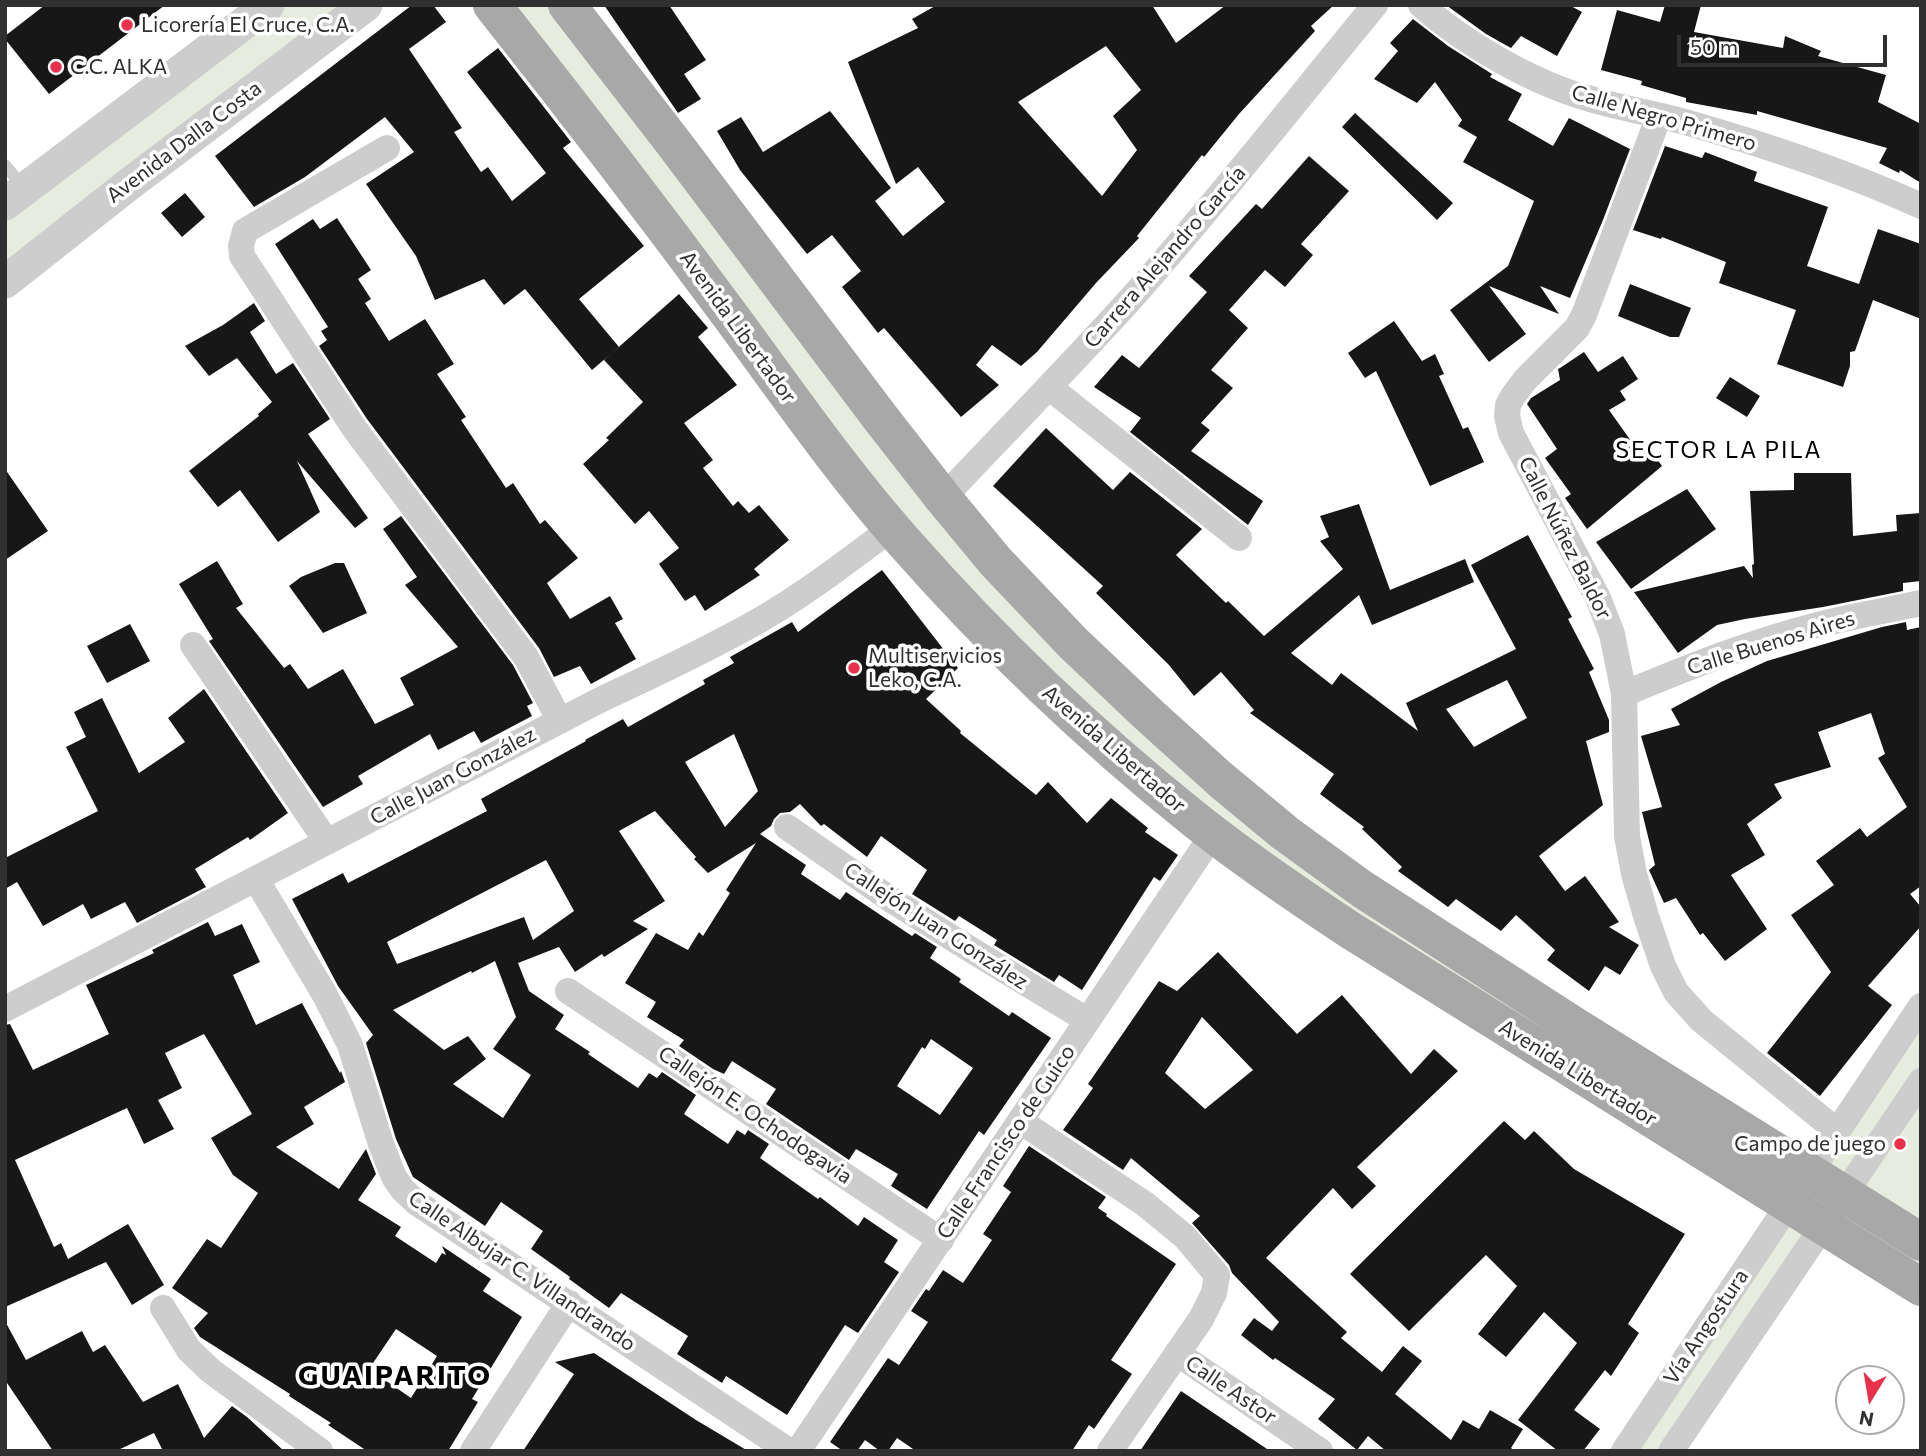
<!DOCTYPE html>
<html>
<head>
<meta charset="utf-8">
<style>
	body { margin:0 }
	#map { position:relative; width:1926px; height:1456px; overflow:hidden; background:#fff; font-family:Commissioner,sans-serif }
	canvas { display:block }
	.frame { position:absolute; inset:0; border:7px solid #303030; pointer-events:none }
	.north { position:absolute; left:1835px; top:1365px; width:70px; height:70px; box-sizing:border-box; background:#fff; border:2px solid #acacac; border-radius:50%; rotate:191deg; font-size:19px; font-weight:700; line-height:28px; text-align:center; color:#303030 }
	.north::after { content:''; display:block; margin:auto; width:24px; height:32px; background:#e8314a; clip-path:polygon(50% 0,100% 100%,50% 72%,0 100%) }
	.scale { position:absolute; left:1677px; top:35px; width:210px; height:32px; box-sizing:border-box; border:4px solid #303030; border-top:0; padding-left:9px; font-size:21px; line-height:24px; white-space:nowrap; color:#303030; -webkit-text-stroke:5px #fff; paint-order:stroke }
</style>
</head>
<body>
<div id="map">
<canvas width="1926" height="1456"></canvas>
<div class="frame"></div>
<div class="north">N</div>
<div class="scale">50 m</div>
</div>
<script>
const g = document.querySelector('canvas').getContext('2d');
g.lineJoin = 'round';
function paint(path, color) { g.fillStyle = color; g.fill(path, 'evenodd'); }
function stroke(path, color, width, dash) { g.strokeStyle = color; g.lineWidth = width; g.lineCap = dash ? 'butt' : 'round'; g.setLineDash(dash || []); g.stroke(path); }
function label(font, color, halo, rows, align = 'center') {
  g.font = font + ' Commissioner,sans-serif'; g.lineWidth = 7; g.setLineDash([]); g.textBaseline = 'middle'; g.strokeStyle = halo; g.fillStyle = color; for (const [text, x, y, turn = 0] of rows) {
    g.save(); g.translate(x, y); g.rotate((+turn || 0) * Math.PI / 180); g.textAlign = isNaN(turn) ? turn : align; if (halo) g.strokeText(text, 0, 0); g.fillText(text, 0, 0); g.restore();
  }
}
paint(new Path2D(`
	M268,5H366L5,282V204Z
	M492,5H567L879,416L1221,780L1809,1173L1921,1006V1287L1823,1226L1671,1451H1624L1787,1204L1439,987L1008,653Z`), '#e7edde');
paint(new Path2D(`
	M45,5H165L49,94L5,39V36Z
	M412,5H433L446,22L409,49L462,128L454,132L481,172L488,167L512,201L546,173L467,72L498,48L571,142L563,148L644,246L579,299L619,347L592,370L525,289L504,305L484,279L435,300L416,256L366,184L414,152L385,117L305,177L254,207L215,156Z
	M604,5H669L706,60L684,74L701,99L678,113Z
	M937,5H1152L1176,43L1226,5H1334L1311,26L1315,31L1239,114L1204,157L1202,155L1137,236L1139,238L1096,283L1037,352L1021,366L992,345L976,365L999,385L961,417L884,328L878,333L842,287L861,271L832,235L807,254L740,170L717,131L741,117L763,152L830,111L891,188L875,201L903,236L945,202L918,167L896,184L848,62L918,28L912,19ZM1106,46L1141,90L1113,116L1137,150L1102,196L1018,102Z
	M1446,5H1569L1582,12L1557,56L1521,36L1511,48L1486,34Z
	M1665,5H1701L1694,32L1783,48L1785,36L1821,51L1818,56L1886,75L1878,102L1921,124V183L1900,170L1899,173L1879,163L1887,148L1757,111V115L1686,102V98L1641,85L1642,81L1601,70L1617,10L1660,22Z
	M1413,19L1448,46L1492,74L1490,77L1522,94L1508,120L1553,146L1569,118L1630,149L1603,220L1570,298L1540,286L1559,314L1489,286L1526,334L1489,362L1450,310L1508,266L1534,201L1463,162L1477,137L1458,126L1462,120L1435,82L1417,103L1374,79L1398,51L1390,43Z
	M1355,113L1453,203L1437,220L1342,127Z
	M1665,146L1702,158L1705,152L1757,172L1754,181L1828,207L1807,266L1859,284L1878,229L1921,244V319L1873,300L1855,351L1850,352V366L1843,387L1777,364L1796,310L1719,283L1726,262L1662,237L1661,239L1633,230Z
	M1309,156L1349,191L1301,244L1313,255L1285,287L1265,270L1229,310L1248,328L1211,370L1233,388L1201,423L1210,430L1191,451L1263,501L1248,525L1130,432L1141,418L1094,387L1122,355L1139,368L1207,292L1189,276L1256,204L1262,209Z
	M185,193L205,217L182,237L161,213Z
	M337,218L371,270L358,279L371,299L365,303L389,341L425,319L454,364L437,374L466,417L461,420L506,488L513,483L540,524L545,520L578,558L547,583L570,619L610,596L623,619L615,623L636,659L591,684L580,666L554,677L539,648L367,419L319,346L327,340L321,331L328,327L275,244L313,219L320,229Z
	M1630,284L1691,308L1679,337H1670L1618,316Z
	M679,294L708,328L698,337L737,385L684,423L713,460L703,468L733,506L738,501L749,513L759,505L789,540L754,569L760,575L705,611L695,595L685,601L659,564L679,548L649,511L635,524L583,464L609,440L606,438L643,402L604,360Z
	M254,303L265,321L250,332L276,374L293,363L330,419L308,434L368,518L355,528L297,461L320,512L278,542L240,490L218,507L189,471L259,416L258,414L272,402L237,358L209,376L185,346L223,325Z
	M1394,321L1422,361L1435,354L1444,374L1439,376L1463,429L1468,427L1484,462L1430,486L1376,371L1365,378L1348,353Z
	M1584,352L1598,372L1623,356L1638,379L1620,391L1626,400L1609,410L1636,448L1645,442L1662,466L1587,529L1565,498L1571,494L1545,458L1557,449L1527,404L1531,398L1560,380L1558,369L1560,368Z
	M1730,377L1760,396L1747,417L1716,398Z
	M1046,428L1113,490L1130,472L1202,529L1176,555L1226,603L1228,601L1264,636L1343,569L1320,541L1329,537L1320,516L1359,504L1390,590L1465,559L1474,582L1372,625L1359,595L1291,653L1332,685L1341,673L1418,731L1406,703L1516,649L1471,565L1528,535L1572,617L1568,619L1594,669L1589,672L1609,720V732L1586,741L1603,805L1539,856L1565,891L1585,876L1619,922L1609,927L1639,945L1620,975L1605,966L1589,991L1547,960L1555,950L1516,915L1501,931L1456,899L1448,907L1398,871L1402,867L1362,829L1364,827L1320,794L1334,774L1250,713L1254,710L1221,672L1194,696L1169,665L1096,593L1103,586L993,486ZM1507,680L1527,718L1474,747L1446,709Z
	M5,469L48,531L5,560Z
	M1794,473H1851L1853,536L1897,531L1896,515L1921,513V581L1903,583V591L1823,607L1745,619L1717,625L1678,653L1634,592L1744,566L1753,578L1752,565L1754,564L1750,491L1794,490Z
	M1687,489L1716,529L1631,589L1596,542Z
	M401,516L513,665L533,703L527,706L532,716L481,743L474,731L438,750L430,734L358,776L363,784L323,807L209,641L213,639L179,584L217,561L243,604L236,608L284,668L290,664L308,689L343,669L375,724L414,705L400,678L458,647L405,585L417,577L383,529Z
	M335,563H344L367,613L323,633L289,586L301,577Z
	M882,570L958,668L926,699L961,731L960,733L1036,795L1048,782L1087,823L1111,798L1148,828L1145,832L1178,855L1160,881L1154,877L1082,990L1059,975L1054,982L994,945L997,940L959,916L955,921L912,894L927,870L881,836L867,857L824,824L821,826L800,804L790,812L780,813L774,819L771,826L760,834L806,865L801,874L840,900L846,892L912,936L915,933L937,947L930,958L961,979L959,982L1009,1016L1012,1012L1051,1038L984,1135L979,1131L927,1209L891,1186L898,1174L856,1149L849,1160L766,1104L776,1089L732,1061L724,1074L713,1069L679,1046L684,1040L647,1017L656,1002L625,983L656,933L688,950L699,932L703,936L730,893L726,890L756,843L708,873L694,859L696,857L655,811L619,831L665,901L633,921L648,929L604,957L602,954L575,972L559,947L518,963L529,991L564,1015L555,1029L590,1052L588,1054L638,1088L649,1073L657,1078L662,1072L696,1095L684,1114L728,1144L737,1130L745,1135L748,1130L769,1144L760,1158L818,1199L820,1197L858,1226L864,1217L898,1240L884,1262L899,1272L858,1333L845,1325L787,1415L726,1376L722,1383L677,1354L688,1336L621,1293L609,1308L569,1279L570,1277L531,1249L543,1231L501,1202L485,1226L413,1177L396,1139L366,1043L373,1035L338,986L292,899L343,873L348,883L487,811L481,799L586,741L585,740L623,719L628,727L705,684L703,680L734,663L730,657L792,622L798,632ZM734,734L758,791L725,827L685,762ZM546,860L574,911L533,940L524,917L397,964L387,942ZM495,961L516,1017L493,1049L531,1075L503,1118L453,1084L486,1059L468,1036L444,1050L393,1010L471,971L472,973ZM931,1039L973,1068L940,1115L897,1086L922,1047L925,1049Z
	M1906,622L1907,630L1921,627V886L1910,894L1921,907V926L1868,986L1892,1005L1820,1096L1767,1053L1831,972L1791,915L1834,885L1816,861L1860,828L1867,837L1907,807L1878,758L1885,754L1871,713L1818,732L1831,767L1774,784L1782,798L1747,824L1765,855L1731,875L1767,929L1725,961L1703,933L1700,935L1676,898L1664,903L1649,870L1655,865L1642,812L1662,807L1641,736L1680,725L1671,709L1721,682L1767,661L1882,627Z
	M130,624L150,661L107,683L87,646Z
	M204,689L288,813L250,840L248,837L195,869L206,887L137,923L125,902L91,919L83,904L43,926L17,882L5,889V858L98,811L66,747L86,737L74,712L102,698L139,773L185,742L168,718Z
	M208,922L215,936L242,924L260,962L233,975L256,1025L302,1003L340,1073L341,1071L345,1082L304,1107L314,1124L276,1147L339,1189L366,1149L376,1174L358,1200L401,1227L395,1236L436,1263L442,1253L446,1255L442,1246L491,1279L483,1291L522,1317L472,1399L478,1402L448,1451H367L328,1425L331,1423L289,1396L290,1394L200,1337L194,1328L208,1313L172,1288L207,1239L221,1248L258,1193L233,1175L211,1138L252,1114L204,1034L165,1053L182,1088L158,1100L174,1129L144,1144L127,1108L15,1160L54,1247L61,1243L68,1259L128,1224L164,1285L132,1305L106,1262L5,1307V1025L10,1024L33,1070L109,1034L86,985L154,953L152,950ZM396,1329L437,1356L411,1398L369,1369Z
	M1218,952L1297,1034L1342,995L1411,1074L1434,1049L1458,1071L1357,1167L1376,1186L1352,1209L1333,1188L1266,1258L1347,1332L1341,1338L1382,1372L1403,1346L1422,1361L1395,1394L1451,1440L1463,1420L1479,1429L1490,1410L1523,1429L1511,1448L1515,1451H1386L1368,1436L1357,1450L1318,1419L1335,1399L1275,1358L1273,1360L1241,1335L1254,1318L1272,1331L1279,1322L1232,1273L1229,1265L1192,1223L1200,1216L1131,1158L1123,1170L1063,1130L1093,1088L1088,1084L1159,981L1177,991ZM1202,1017L1253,1070L1205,1109L1165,1073Z
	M1504,1121L1525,1140L1534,1131L1574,1169L1685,1234L1628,1324L1639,1333L1611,1376L1605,1370L1574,1410L1600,1429L1583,1451H1558L1518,1420L1577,1343L1544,1312L1506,1357L1478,1334L1517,1286L1486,1255L1409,1331L1350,1274Z
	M1029,1146L1106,1197L1098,1208L1107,1214L1106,1216L1176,1264L1111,1360L1132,1374L1094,1429L1089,1425L1072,1451H916L897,1438L888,1451H880L865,1440L857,1451H843L830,1442L888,1358L899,1365L928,1322L911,1311L926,1289L929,1291L943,1270L963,1283L992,1240L983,1234L1011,1192L1003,1186Z
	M5,1321L26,1360L82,1331L93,1352L105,1345L143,1402L178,1384L204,1438L232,1406L247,1417L284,1451H163L154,1433L116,1451H53L5,1380Z
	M594,1353L696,1420L748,1451H523L574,1374L555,1362Z
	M1181,1391L1270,1451H1140Z`), '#171717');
stroke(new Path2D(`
	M5,165L24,188`), '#cdcdcd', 12);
stroke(new Path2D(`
	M1421,5C1464,43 1531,82 1587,98C1619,108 1653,113 1685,122C1766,145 1844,171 1921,206
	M1659,116L1584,315L1577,328L1525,380L1513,396L1508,405L1507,416L1511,433L1598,598L1612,634L1624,694L1627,836L1634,874L1646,916L1663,966L1676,992L1701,1020L1837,1131
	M387,148L245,231L241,246L242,256L354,428L526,657L560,721
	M1049,387L1239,538
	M943,498C1008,429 1074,362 1137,292C1219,199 1296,101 1375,5
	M193,645L327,842
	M1624,694C1688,667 1754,641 1821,624C1854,616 1888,610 1921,603
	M787,827L893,901L973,951L1087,1020
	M256,879L325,995L350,1045L381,1144L394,1177L403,1190L417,1203L789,1451
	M568,991L941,1240
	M5,1009L602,699C656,674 709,649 760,620C807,593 849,560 892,528
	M1020,1121L1145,1204L1185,1237L1217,1275L1214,1293L1201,1319L1110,1451
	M163,1308L189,1350L211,1371L320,1451
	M1177,1353L1320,1451
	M473,1451L569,1303
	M798,1451L1213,834
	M1624,1451L1921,1006
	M1671,1451L1921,1081`), '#cdcdcd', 26);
stroke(new Path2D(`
	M5,204L268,5
	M5,282L128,185L366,5`), '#cdcdcd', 33);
stroke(new Path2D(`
	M492,5C573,107 652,210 729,314C786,391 840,470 904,542C992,642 1089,735 1194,819C1244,859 1297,895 1350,930L1921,1287
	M567,5L676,146L879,416L943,498L996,562L1073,643L1149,715L1221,780L1285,833L1362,889L1573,1025L1921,1242`), '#a8a8a8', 38);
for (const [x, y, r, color] of [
	[127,25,7,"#e8314a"],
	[56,67,7,"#e8314a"],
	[854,668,7,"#e8314a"],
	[1900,1144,7,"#e8314a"]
]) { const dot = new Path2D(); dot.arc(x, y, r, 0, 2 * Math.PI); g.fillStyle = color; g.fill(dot); stroke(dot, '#fff', 2.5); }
label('21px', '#303030', '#fff', [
	["Licorería El Cruce, C.A.",141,25],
	["C.C. ALKA",70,67],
	["Multiservicios",868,656],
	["Leko, C.A.",868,680],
	["Campo de juego",1886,1144,"right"]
], 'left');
label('21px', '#303030', '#fff', [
	["Calle Negro Primero",1664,118,16],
	["Avenida Dalla Costa",184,142,-37],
	["Carrera Alejandro García",1165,257,-49],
	["Avenida Libertador",738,327,54],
	["Calle Núñez Baldor",1565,538,63],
	["Calle Buenos Aires",1771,643,-17],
	["Avenida Libertador",1114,749,41],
	["Calle Juan González",453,776,-28],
	["Callejón Juan González",936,926,33],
	["Avenida Libertador",1578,1073,32],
	["Callejón E. Ochodogavia",755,1115,34],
	["Calle Francisco de Guico",1006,1142,-56],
	["Calle Albujar C. Villandrando",522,1271,34],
	["Vía Angostura",1706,1327,-56],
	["Calle Astor",1231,1390,34]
]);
g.letterSpacing = '2px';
label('23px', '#000', '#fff', [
	["SECTOR LA PILA",1719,450]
]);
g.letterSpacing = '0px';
g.letterSpacing = '2px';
label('bold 28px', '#000', '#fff', [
	["GUAIPARITO",395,1376]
]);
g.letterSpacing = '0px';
</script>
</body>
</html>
